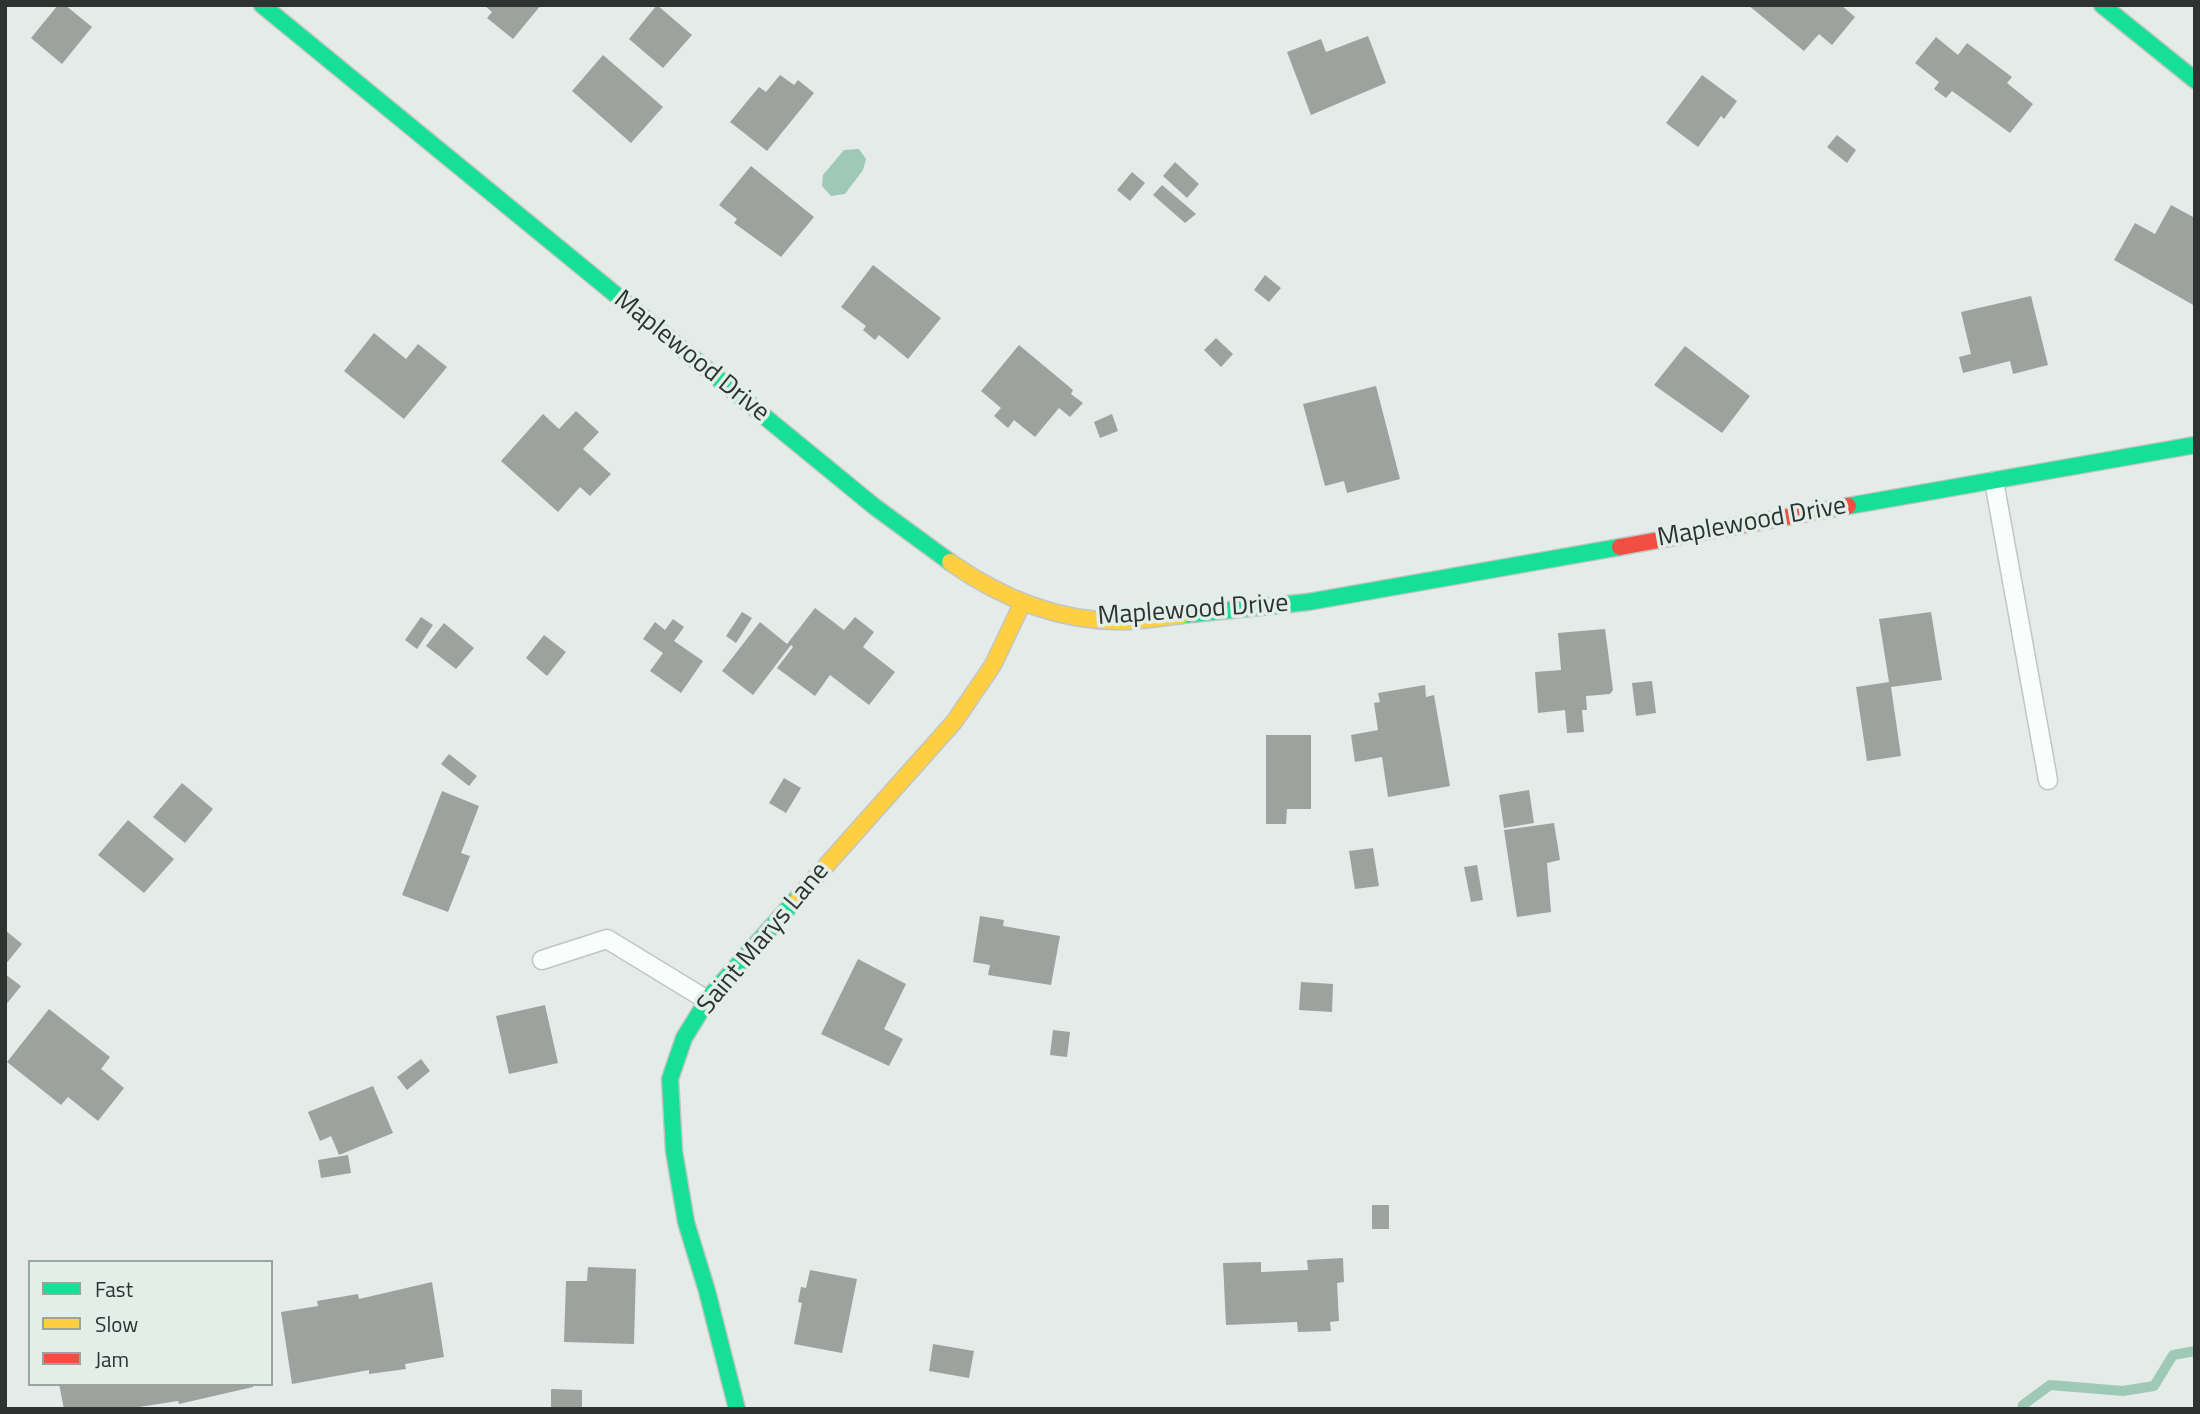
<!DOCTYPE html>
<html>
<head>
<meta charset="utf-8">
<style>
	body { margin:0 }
	#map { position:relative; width:2200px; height:1414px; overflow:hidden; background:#e5ebe8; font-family:"Titillium Web",sans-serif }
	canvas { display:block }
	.frame { position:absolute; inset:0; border:7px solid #2e3230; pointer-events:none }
	.legend { position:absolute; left:28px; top:1260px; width:245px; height:126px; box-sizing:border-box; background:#e2eee8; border:2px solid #9aa39e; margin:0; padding:9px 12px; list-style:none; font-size:21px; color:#2e3230 }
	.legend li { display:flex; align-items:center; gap:14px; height:35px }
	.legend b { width:35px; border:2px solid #9aa39e }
</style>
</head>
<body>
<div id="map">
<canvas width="2200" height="1414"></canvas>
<div class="frame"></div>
<ul class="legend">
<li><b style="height:9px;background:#16e098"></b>Fast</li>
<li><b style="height:9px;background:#ffcf43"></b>Slow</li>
<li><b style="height:9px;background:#f24e42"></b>Jam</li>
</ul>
</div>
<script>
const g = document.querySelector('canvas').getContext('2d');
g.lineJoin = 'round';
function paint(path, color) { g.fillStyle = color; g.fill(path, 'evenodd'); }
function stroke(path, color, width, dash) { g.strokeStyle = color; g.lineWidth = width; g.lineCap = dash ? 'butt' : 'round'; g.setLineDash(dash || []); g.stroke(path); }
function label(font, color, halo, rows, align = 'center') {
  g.font = font + ' "Titillium Web",sans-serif'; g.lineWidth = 7; g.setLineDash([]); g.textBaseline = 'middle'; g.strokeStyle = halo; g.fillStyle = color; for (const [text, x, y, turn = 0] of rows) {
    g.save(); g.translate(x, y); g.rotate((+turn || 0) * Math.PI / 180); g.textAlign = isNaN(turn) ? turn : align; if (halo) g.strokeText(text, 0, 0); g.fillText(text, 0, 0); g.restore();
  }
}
paint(new Path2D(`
	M859,149L866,159L863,170L845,194L831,196L822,186L823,175L844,150Z`), '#9ec9b6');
stroke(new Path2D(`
	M2022,1409L2023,1405L2050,1385L2123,1391L2154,1386L2173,1355L2195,1351`), '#9ec9b6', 10);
paint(new Path2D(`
	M58,5H65L92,27L62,64L31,38Z
	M484,5H541L513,39L487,18L492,12Z
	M657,5L692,35L663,68L629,39Z
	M1748,5H1841L1855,17L1832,45L1819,34L1804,51Z
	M1368,36L1386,83L1311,115L1287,52L1321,39L1326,52Z
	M1936,37L1958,55L1967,43L2012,77L2007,83L2033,104L2010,133L1952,91L1946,98L1934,89L1939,82L1915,63Z
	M603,55L663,107L631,143L572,91Z
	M780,75L794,85L798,80L814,93L767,151L730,122L759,87L766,92Z
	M1702,75L1737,101L1724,119L1721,116L1698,147L1666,123Z
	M1837,135L1856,150L1847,163L1827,147Z
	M1175,162L1199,184L1187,198L1163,176Z
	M751,166L814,217L781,257L734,223L737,219L719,205Z
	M1132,172L1145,183L1130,201L1117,190Z
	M1162,185L1196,214L1185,223L1153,195Z
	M2171,205L2195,218V306L2114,260L2135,223L2155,234Z
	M873,265L941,318L908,359L879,335L875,340L863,330L866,326L841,307Z
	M1265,275L1281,288L1269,302L1254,290Z
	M2031,296L2048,365L2013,374L2010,361L1963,373L1959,357L1971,354L1961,312Z
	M374,333L406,359L418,344L447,367L404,419L344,371Z
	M1216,338L1233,354L1221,367L1204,350Z
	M1019,345L1073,390L1071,394L1083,403L1070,417L1059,408L1035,437L1014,420L1008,428L994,416L1001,408L981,391Z
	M1685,346L1750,396L1722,433L1654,385Z
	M1376,386L1400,479L1347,493L1344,481L1325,486L1303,404Z
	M576,411L599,432L583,449L611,474L590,496L580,487L558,512L501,461L543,414L559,429Z
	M1112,414L1118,431L1100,438L1094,422Z
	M815,608L844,630L855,617L874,632L863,647L895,672L869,705L830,675L815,696L777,668L793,647L791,645L753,695L722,671L760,622L787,644Z
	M742,612L752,618L736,643L726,636Z
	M1931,612L1942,680L1891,687L1901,756L1867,761L1856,687L1889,682L1879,619Z
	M421,617L433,625L417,649L405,640Z
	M673,619L684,627L674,641L703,661L681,693L650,671L663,653L643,639L655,622L665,630Z
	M444,623L474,648L456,669L426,646Z
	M1605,629L1613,690L1610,694L1586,696L1587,710H1582L1584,732L1567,733L1565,710L1538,713L1535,672L1561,670L1558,633Z
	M544,635L566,652L547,676L526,658Z
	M1652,681L1656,713L1636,716L1632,683Z
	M1425,685L1426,697L1434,695L1450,786L1388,797L1382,757L1355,762L1351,735L1378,730L1374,703L1380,702L1378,693Z
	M1266,735H1311V809H1287L1286,824H1266Z
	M449,754L477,776L469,786L441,764Z
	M784,778L801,788L786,813L769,803Z
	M182,783L213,809L185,843L153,817Z
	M1529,790L1534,823L1504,828L1499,795Z
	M442,791L479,806L461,853L470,856L448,912L402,895Z
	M128,820L174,859L144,893L98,855Z
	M1554,823L1560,860L1547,863L1551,912L1517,917L1504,830Z
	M1373,848L1379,886L1355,889L1349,851Z
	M1477,865L1483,900L1471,902L1464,867Z
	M980,916L1004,920L1003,926L1060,936L1051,985L988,975L990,965L973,962Z
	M5,930L22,944L5,965Z
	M858,959L906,984L884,1029L903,1039L889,1066L821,1034Z
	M5,974L21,986L5,1006Z
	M1301,982L1333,984L1332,1012L1299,1010Z
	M545,1005L558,1063L509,1074L496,1016Z
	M49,1009L110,1057L101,1069L124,1088L98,1121L68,1097L61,1105L7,1062Z
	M1053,1030L1070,1032L1067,1057L1050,1055Z
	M421,1059L430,1071L407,1090L397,1077Z
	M373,1086L393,1133L339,1155L331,1136L320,1141L308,1112Z
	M348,1155L351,1173L321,1178L318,1160Z
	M1372,1205H1389V1229H1372Z
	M1343,1258L1344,1282L1337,1283L1339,1321L1330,1322L1331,1331L1298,1332L1297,1322L1226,1325L1223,1263L1261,1262V1272L1308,1270L1307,1260Z
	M588,1267L636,1269L634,1344L564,1342L566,1281H587Z
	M810,1270L857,1279L842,1353L794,1344L802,1303L798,1302L801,1287L806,1288Z
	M432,1282L444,1357L405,1364L406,1369L369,1374V1370L292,1384L281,1312L318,1306L317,1301L358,1294L359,1299Z
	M933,1344L974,1351L969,1378L929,1371Z
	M59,1384H253V1387L179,1404L178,1401L126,1409H64Z
	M551,1389L582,1390V1409H551Z`), '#9da29f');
const lane = new Path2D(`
	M1994,481L2048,780
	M542,960L607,939L707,1000`);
const fast = new Path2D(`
	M262,5L875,507L950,562
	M2102,5L2195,80
	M1848,506L2195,445
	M1182,615L1308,602L1620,547
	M737,1409L707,1291L686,1222L674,1151L670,1079L684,1038L710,996L799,896`);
const slow = new Path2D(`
	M950,562C1001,598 1059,622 1123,621C1142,621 1163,617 1182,615
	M799,896L954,722L993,665L1022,604`);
const jam = new Path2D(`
	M1620,547L1848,506`);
stroke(lane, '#c1c6c3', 21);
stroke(fast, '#c1c6c3', 19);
stroke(slow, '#c1c6c3', 19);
stroke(jam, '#c1c6c3', 19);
stroke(lane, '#fbfcfc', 18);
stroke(fast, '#16e098', 16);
stroke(slow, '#ffcf43', 16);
stroke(jam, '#f24e42', 16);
label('26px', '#2e3230', '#e2eee8', [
	["Maplewood Drive",691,357,39],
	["Maplewood Drive",1752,523,-10],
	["Maplewood Drive",1193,611,-4],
	["Saint Marys Lane",764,939,-50]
]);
</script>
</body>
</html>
